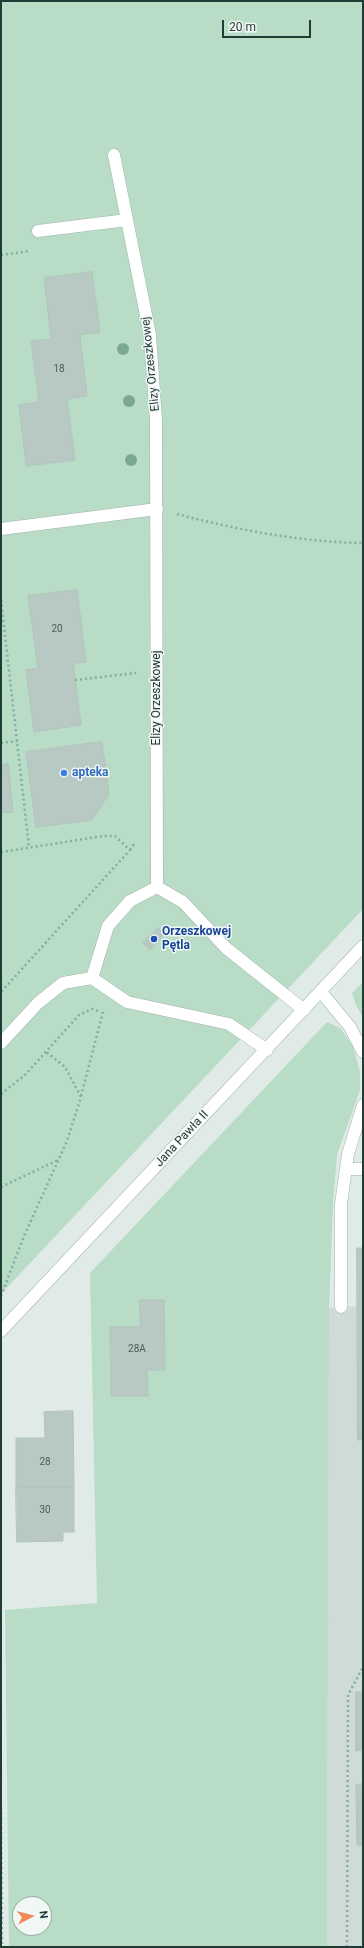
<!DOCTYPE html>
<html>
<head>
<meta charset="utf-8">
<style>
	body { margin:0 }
	#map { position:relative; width:364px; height:1948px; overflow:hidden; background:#e0ebe7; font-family:Roboto,sans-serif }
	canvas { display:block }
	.frame { position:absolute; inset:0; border:2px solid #213b36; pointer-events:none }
	.north { position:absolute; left:12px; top:1896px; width:40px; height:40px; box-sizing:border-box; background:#f0f7f4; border:1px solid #9daca8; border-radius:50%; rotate:83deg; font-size:11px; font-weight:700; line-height:16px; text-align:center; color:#213b36 }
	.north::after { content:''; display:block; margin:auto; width:14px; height:18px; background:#f28957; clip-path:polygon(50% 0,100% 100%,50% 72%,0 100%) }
	.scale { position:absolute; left:222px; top:20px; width:89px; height:18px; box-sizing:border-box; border:2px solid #213b36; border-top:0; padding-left:5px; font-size:12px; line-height:14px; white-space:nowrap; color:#213b36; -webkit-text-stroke:3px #f0f7f4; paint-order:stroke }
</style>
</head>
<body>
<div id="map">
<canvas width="364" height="1948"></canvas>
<div class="frame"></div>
<div class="north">N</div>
<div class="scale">20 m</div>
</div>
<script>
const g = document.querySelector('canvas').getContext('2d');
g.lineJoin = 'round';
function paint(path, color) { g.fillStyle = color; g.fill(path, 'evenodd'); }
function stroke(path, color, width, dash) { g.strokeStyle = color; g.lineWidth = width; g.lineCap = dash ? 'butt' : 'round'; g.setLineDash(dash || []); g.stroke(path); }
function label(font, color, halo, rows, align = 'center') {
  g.font = font + ' Roboto,sans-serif'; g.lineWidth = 3; g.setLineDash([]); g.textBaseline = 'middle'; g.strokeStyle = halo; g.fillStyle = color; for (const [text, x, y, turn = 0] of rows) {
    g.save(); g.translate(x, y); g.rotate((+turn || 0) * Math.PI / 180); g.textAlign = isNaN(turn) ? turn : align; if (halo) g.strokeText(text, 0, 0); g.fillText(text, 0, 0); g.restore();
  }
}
paint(new Path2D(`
	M357,1248H363V1947H327L329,1308L357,1306Z`), '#cedbd6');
paint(new Path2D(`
	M1,1H363V909L1,1294Z
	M363,982V1018L356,1005L352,993Z
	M327,1022L340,1028L353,1046L360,1072V1090L337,1155L333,1204L329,1308L327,1947H9L5,1610L97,1603L90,1273ZM20,1904H44V1928H20Z`), '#b8dcc5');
const building = new Path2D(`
	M92,272L100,332L80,335L87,396L67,399L75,460L26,466L19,405L39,402L31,341L51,339L44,278Z
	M77,590L86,662L73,663L81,725L34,732L26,670L38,668L28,596Z
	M102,742L109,794L92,820L36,827L26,752Z
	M8,764L13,812L1,813V765Z
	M158,928L164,934L150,950L143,943Z
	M357,1248H363V1440H358Z
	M140,1300H164L165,1370H147L148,1396H111L110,1327H140Z
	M73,1411L74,1487H16V1438H45L44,1412Z
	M16,1487H74V1532H63V1541L17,1542Z
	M356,1692H363V1750L356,1751Z
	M363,1784V1845H357L356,1785Z`);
paint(building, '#b8c8c3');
stroke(building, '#b2c4be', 1);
const minor = new Path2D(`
	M114,155L150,335L156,420L157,887
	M38,231L127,220
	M1,529L157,509
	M157,887L183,902L226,948L304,1010
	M92,978L108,926L130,901L157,887
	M321,992L350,1027L363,1052
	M1,1043L38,1003L63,983L92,978L127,1002L229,1024L267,1050
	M346,1169H363
	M341,1307V1204L348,1154L363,1105
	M1,1331L363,946`);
stroke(minor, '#a3b3ae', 13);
stroke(new Path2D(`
	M1,255L30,251
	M177,514C238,530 300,542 363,543
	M1,600L29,847
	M75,680L136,673
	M1,743L17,741
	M130,850L135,843
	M1,852L103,836H115L130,850L1,992
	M1,1094L25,1075L79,1015L92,1009L101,1012
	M81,1096L103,1012
	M1,1187L58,1160
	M1,1296L24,1236L67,1141L81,1097L65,1067L45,1051
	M1,1807L2,1947
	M347,1947L348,1695L363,1667`), '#80aea4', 2.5, [2, 3]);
stroke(minor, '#fff', 12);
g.fillStyle = '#7ca892';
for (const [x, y] of [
	[123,349],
	[129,401],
	[131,460]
]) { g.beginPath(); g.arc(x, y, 6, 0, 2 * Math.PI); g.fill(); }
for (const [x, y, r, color] of [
	[64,773,4,"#3f7fe0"],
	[154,939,4,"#1a4fb4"]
]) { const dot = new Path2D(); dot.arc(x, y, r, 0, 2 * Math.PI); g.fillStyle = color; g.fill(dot); stroke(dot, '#f0f7f4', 1.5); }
label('10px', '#475e59', null, [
	["18",59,369],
	["20",57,629],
	["28A",137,1349],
	["28",45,1462],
	["30",45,1510]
]);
label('12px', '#213b36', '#f0f7f4', [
	["Elizy Orzeszkowej",151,364,-96],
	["Elizy Orzeszkowej",157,698,-90],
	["Jana Pawła II",182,1139,-47]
]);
label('bold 12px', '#366cbe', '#f0f7f4', [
	["apteka",72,773]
], 'left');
label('bold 12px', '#164399', '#f0f7f4', [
	["Orzeszkowej",162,932],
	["Pętla",162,946]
], 'left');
</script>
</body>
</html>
